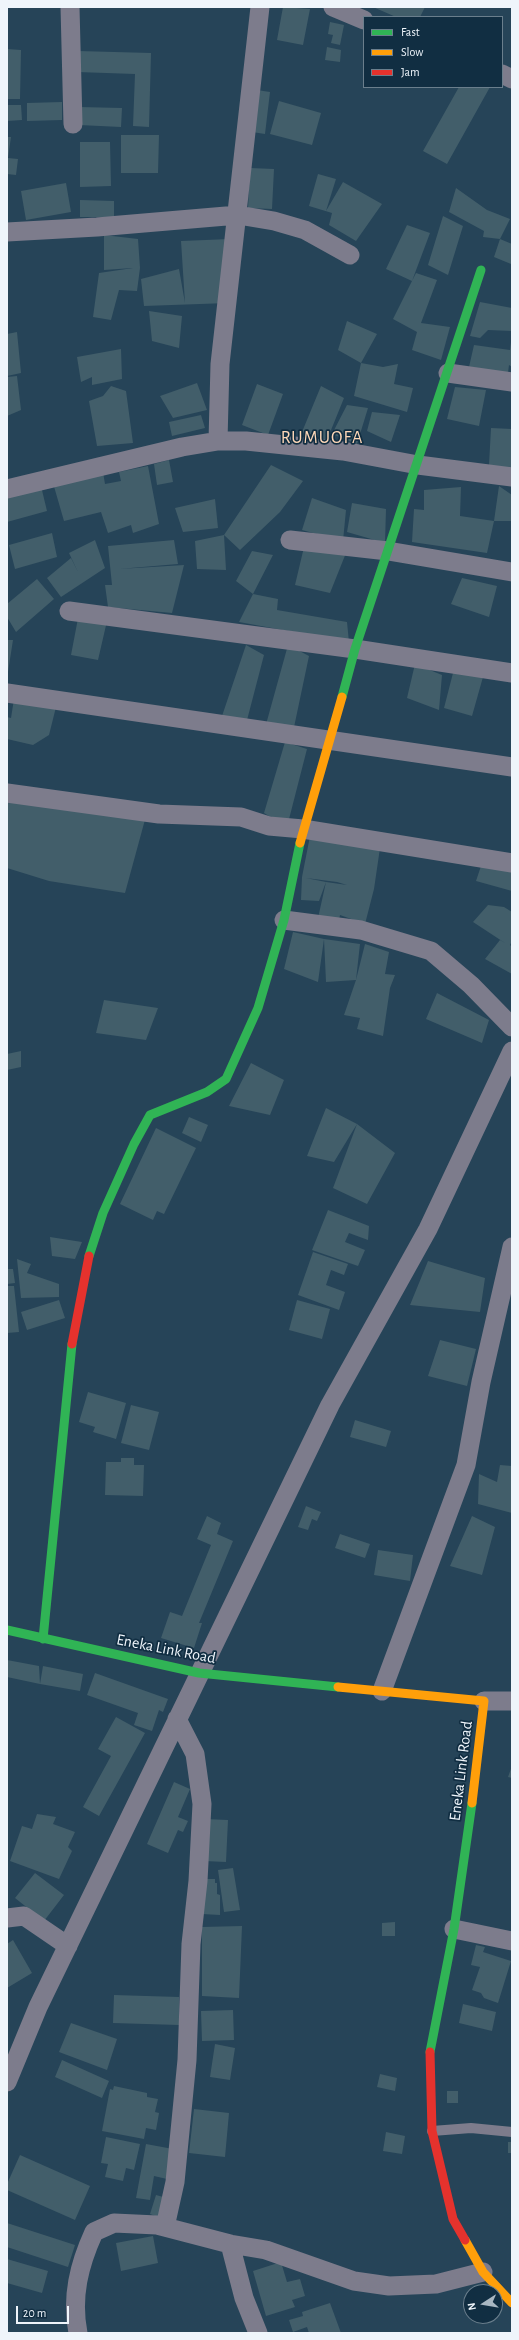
<!DOCTYPE html>
<html>
<head>
<meta charset="utf-8">
<style>
	body { margin:0 }
	#map { position:relative; width:519px; height:2340px; overflow:hidden; background:#264458; font-family:"Alegreya Sans",sans-serif }
	canvas { display:block }
	.frame { position:absolute; inset:0; border:8px solid #eff5fb; pointer-events:none }
	.legend { position:absolute; left:363px; top:16px; width:140px; height:72px; box-sizing:border-box; background:#112e42; border:1px solid #6a7e8c; margin:0; padding:5px 7px; list-style:none; font-size:12px; color:#eff5fb }
	.legend li { display:flex; align-items:center; gap:8px; height:20px }
	.legend b { width:20px; border:1px solid #6a7e8c }
	.north { position:absolute; left:463px; top:2284px; width:40px; height:40px; box-sizing:border-box; background:#112e42; border:1px solid #6a7e8c; border-radius:50%; rotate:258deg; font-size:11px; font-weight:700; line-height:16px; text-align:center; color:#eff5fb }
	.north::after { content:''; display:block; margin:auto; width:14px; height:18px; background:#a9b7c2; clip-path:polygon(50% 0,100% 100%,50% 72%,0 100%) }
	.scale { position:absolute; left:16px; top:2306px; width:53px; height:18px; box-sizing:border-box; border:2px solid #eff5fb; border-top:0; padding-left:5px; font-size:12px; line-height:14px; white-space:nowrap; color:#eff5fb; -webkit-text-stroke:3px #112e42; paint-order:stroke }
</style>
</head>
<body>
<div id="map">
<canvas width="519" height="2340"></canvas>
<div class="frame"></div>
<ul class="legend">
<li><b style="height:5px;background:#30b455"></b>Fast</li>
<li><b style="height:5px;background:#ff9f0a"></b>Slow</li>
<li><b style="height:5px;background:#e5322d"></b>Jam</li>
</ul>
<div class="north">N</div>
<div class="scale">20 m</div>
</div>
<script>
const g = document.querySelector('canvas').getContext('2d');
g.lineJoin = 'round';
function paint(path, color) { g.fillStyle = color; g.fill(path, 'evenodd'); }
function stroke(path, color, width, dash) { g.strokeStyle = color; g.lineWidth = width; g.lineCap = dash ? 'butt' : 'round'; g.setLineDash(dash || []); g.stroke(path); }
function label(font, color, halo, rows, align = 'center') {
  g.font = font + ' "Alegreya Sans",sans-serif'; g.lineWidth = 3.5; g.setLineDash([]); g.textBaseline = 'middle'; g.strokeStyle = halo; g.fillStyle = color; for (const [text, x, y, turn = 0] of rows) {
    g.save(); g.translate(x, y); g.rotate((+turn || 0) * Math.PI / 180); g.textAlign = isNaN(turn) ? turn : align; if (halo) g.strokeText(text, 0, 0); g.fillText(text, 0, 0); g.restore();
  }
}
paint(new Path2D(`
	M283,7L310,9L303,45L277,40Z
	M373,7H425L420,17H396Z
	M330,22L344,25L340,45L331,43L333,35L328,34Z
	M327,47L341,50L340,62L325,60Z
	M7,49L21,50L20,99H7Z
	M78,51L151,53L149,127L133,126L135,74L77,72Z
	M459,87H490L447,164L423,151Z
	M257,90L270,92L265,134L252,132Z
	M279,101L321,113L312,145L270,134Z
	M62,102V120L27,121V103Z
	M7,105H21L22,120L7,121Z
	M79,107L122,108L121,127L79,125Z
	M121,135H159L158,173H121Z
	M7,137H11L8,158L18,159L16,175L7,174Z
	M80,142H110L111,186L80,187Z
	M250,168L274,169L272,209L248,208Z
	M318,174L336,179L326,211L343,182L382,204L356,241L329,225L332,213L309,206Z
	M66,183L71,212L26,220L21,191Z
	M456,188L487,210L510,219L500,239L483,237L484,231L449,212Z
	M80,200L114,201V217H80Z
	M443,216L463,226L448,275L428,265Z
	M407,225L430,233L412,281L386,269Z
	M104,235L138,239L140,268L137,291L119,290L111,320L93,317L99,273L133,268L104,270Z
	M230,239L228,303L144,306L141,279L179,269L185,303L181,241Z
	M500,239L512,244L511,264L494,257Z
	M416,273L437,280L421,323L450,327L441,360L412,350L417,332L393,319Z
	M480,302L512,308V331L488,330L480,338L470,336Z
	M149,311L182,316L179,348L152,341Z
	M347,321L377,334L361,363L338,350Z
	M17,332L21,373L7,376V334Z
	M511,342L512,367L509,365L508,373L469,367L474,345L510,350Z
	M121,349L122,379L92,385V377L81,382L77,357Z
	M361,363L383,367L398,364L394,384L413,388L407,412L354,396Z
	M17,376L21,410L7,416V377Z
	M197,383L207,410L173,418L160,396Z
	M257,384L283,394L268,435L242,425Z
	M111,386L126,391L133,443L97,446L89,401L103,396Z
	M321,386L344,398L327,440L302,432Z
	M455,387L486,390L479,426L447,419Z
	M347,405L368,408L357,444L332,434Z
	M372,412L400,415L391,442L367,431Z
	M201,415L205,428L172,436L169,422Z
	M491,428L512,429V470L489,465Z
	M169,460L173,482L157,485L154,464Z
	M271,465L303,481L280,512L240,550L224,535L226,570L197,569L195,541L224,535Z
	M148,466L159,524L133,533L131,525L108,533L101,512L64,521L53,483L103,472L105,484L121,481L119,472Z
	M41,486L47,511L7,522V495Z
	M499,486L512,495V521H494Z
	M461,487L460,516L494,521L487,553L412,542L414,509L424,510V490Z
	M312,498L346,510L343,541L302,530Z
	M215,499L218,528L183,532L175,508Z
	M352,503L386,509L385,543L347,532Z
	M52,533L57,557L15,569L9,545Z
	M95,540L105,568L61,597L47,578L71,558L78,572L69,553Z
	M174,540L178,564L119,569L184,565L172,613L108,607L105,585H112L108,546Z
	M304,547L346,553L330,593L295,585Z
	M252,551L273,555L253,594L236,581Z
	M462,578L497,586L489,617L451,604Z
	M37,579L54,599L16,632L7,617V604Z
	M253,594L278,599L277,610L347,622L349,642L239,622Z
	M79,613L107,621L98,660L71,655Z
	M7,640H13L8,672H7Z
	M246,645L264,655L246,724L222,716Z
	M288,645L309,656L293,732L265,728Z
	M415,664L442,675L439,710L407,698Z
	M453,673L483,677L472,716L444,708Z
	M14,699L56,707L49,735L33,745L7,739V717L11,718Z
	M285,742L307,749L287,827L264,813Z
	M7,800L146,816L125,893L49,881L7,868Z
	M310,836L380,848L374,889L365,924L340,915L339,920L318,918L326,882L319,901L301,900L302,877ZM306,878L337,882L347,885L326,882Z
	M481,866L512,871V891L476,881Z
	M488,905L504,907L512,912V941L510,945L512,947V974L485,959L500,940L505,943L473,922Z
	M293,932L324,939L318,982L284,969Z
	M324,939L360,944L356,980L365,944L389,952L385,974L395,975L390,988L383,1036L357,1029L360,1018L344,1015L356,980L326,982Z
	M437,993L489,1020L482,1043L426,1019Z
	M104,1000L158,1008L146,1040L96,1033Z
	M21,1051V1067L7,1070V1054Z
	M251,1063L284,1080L270,1115L229,1106Z
	M326,1108L357,1124L334,1162L307,1156Z
	M189,1117L208,1125L201,1142L182,1133Z
	M357,1124L395,1153L367,1204L333,1188Z
	M156,1128L196,1148L164,1214L157,1211L153,1220L120,1204Z
	M328,1210L369,1226L368,1240L349,1233L345,1242L365,1250L358,1266L312,1250Z
	M50,1237L82,1242L75,1259L52,1256Z
	M313,1252L348,1264L344,1275L331,1270L326,1285L345,1292L339,1310L298,1295Z
	M17,1259L31,1264L27,1273L59,1284V1297L21,1298Z
	M428,1261L485,1278L480,1312L410,1305Z
	M7,1269H13L15,1283L7,1284Z
	M7,1286H14L19,1332L7,1333Z
	M59,1300L65,1318L27,1330L21,1312Z
	M297,1300L330,1309L322,1339L289,1330Z
	M440,1340L476,1349L467,1386L428,1376Z
	M88,1392L126,1403L116,1439L93,1432L95,1427L79,1422Z
	M131,1405L159,1412L149,1450L121,1443Z
	M355,1420L391,1431L386,1447L350,1437Z
	M121,1458H134V1465H144L143,1496L105,1495L106,1462H121Z
	M500,1465L512,1466V1513L478,1504L479,1474L497,1482Z
	M306,1506L321,1512L317,1521L312,1519L308,1530L298,1527Z
	M207,1516L221,1523L217,1534L233,1541L199,1623H202L194,1648L161,1638L170,1612L182,1616L211,1545L197,1539Z
	M472,1516L495,1527L482,1575L450,1566Z
	M340,1534L370,1544L365,1558L335,1548Z
	M378,1550L413,1555L410,1581L374,1575Z
	M7,1660L39,1666L40,1684L7,1677Z
	M43,1666L83,1674L80,1691L40,1684Z
	M95,1673L168,1699L163,1712L159,1710L152,1731L134,1725L138,1713L87,1695Z
	M116,1717L145,1733L99,1816L83,1807L111,1756L98,1749Z
	M512,1766V1778L508,1777Z
	M174,1782L190,1789L178,1817L188,1821L183,1832L178,1830L168,1853L147,1844Z
	M37,1814L56,1817L53,1824L75,1832L68,1847L72,1851L59,1879L10,1861L22,1826L32,1829Z
	M205,1819L228,1820L226,1862L204,1861Z
	M233,1868L240,1910L224,1912L218,1870Z
	M35,1873L64,1895L44,1921L15,1898Z
	M203,1879H215V1883H217V1894L220,1895V1915L202,1914Z
	M395,1922V1936H382V1923Z
	M242,1926L239,1998L202,1996V1927Z
	M13,1940L32,1973L7,1988V1944Z
	M476,1945L485,1947L483,1952L511,1961L498,2003L484,1998L481,1993L472,1990L480,1967L471,1965Z
	M114,1995L179,1997V2025L113,2023Z
	M463,2004L496,2012L492,2031L459,2023Z
	M233,2010L234,2040L202,2041L201,2011Z
	M71,2023L117,2039L107,2070L59,2052Z
	M215,2044L235,2048L230,2080L210,2077Z
	M62,2060L109,2081L102,2098L55,2077Z
	M380,2074L397,2078L395,2091L377,2087Z
	M114,2086L147,2093V2097L158,2099L155,2112L159,2113L156,2130L146,2128L144,2139L102,2131L110,2089L113,2090Z
	M447,2091H458V2103H447Z
	M194,2109L229,2113L225,2157L189,2153Z
	M386,2132L405,2136L402,2154L383,2151Z
	M106,2137L140,2144L134,2170L126,2168L123,2181L105,2177L108,2164L101,2163Z
	M508,2142H512V2153H508Z
	M146,2144L173,2149L167,2179L154,2176L150,2200L136,2198Z
	M20,2155L90,2186L75,2220L7,2190V2184Z
	M156,2195L167,2198L161,2218L150,2214Z
	M7,2223L75,2245L68,2267L7,2247Z
	M153,2236L158,2263L121,2271L116,2243Z
	M7,2259L48,2271L42,2293L7,2283Z
	M281,2262L287,2282L300,2279L305,2296L292,2300L295,2307L266,2316L253,2271Z
	M330,2303L341,2333H309L307,2327L293,2332L289,2320L303,2316L302,2312Z`), '#425e6a');
stroke(new Path2D(`
	M432,2131L471,2128L512,2132`), '#7d7c8c', 10);
stroke(new Path2D(`
	M70,7L73,124
	M333,7L364,20
	M502,74L512,79
	M7,232L97,227L238,215L274,221L305,230L350,255
	M448,373L512,382
	M218,441L220,364L260,7
	M7,489L182,447L218,441H246L343,451L418,465L512,477
	M290,540L388,551L512,572
	M69,611L355,649L512,673
	M7,693L512,767
	M7,793L159,814L241,817L269,826L303,829L512,863
	M284,920L361,930L431,951L471,985L512,1027
	M382,1691L466,1465L481,1382L512,1247
	M484,1701H512
	M7,1918L24,1916L68,1946
	M454,1929L512,1941
	M7,2082L38,2007L330,1405L428,1229L512,1051
	M165,2227L175,2182L187,2060L191,1944L198,1881L202,1804L195,1754L177,1719
	M230,2244L244,2298L258,2333
	M78,2333C71,2297 79,2265 94,2232L114,2223L157,2225L230,2244L266,2250L354,2281L389,2286L436,2284L483,2272`), '#7d7c8c', 19);
stroke(new Path2D(`
	M342,697L355,649L481,270
	M89,1256L103,1213L134,1144L150,1115L207,1092L226,1079L258,1008L284,920L300,843
	M7,1630L199,1673L338,1687
	M43,1639L72,1344
	M430,2052L454,1929L472,1803`), '#30b455', 9);
stroke(new Path2D(`
	M300,843L342,697
	M338,1687L484,1701L472,1803
	M465,2240L483,2272L512,2303`), '#ff9f0a', 9);
stroke(new Path2D(`
	M72,1344L89,1256
	M430,2052L432,2131L453,2219L465,2240`), '#e5322d', 9);
label('16px', '#eff5fb', '#112e42', [
	["Eneka Link Road",166,1649,11],
	["Eneka Link Road",461,1771,-83]
]);
g.letterSpacing = '1px';
label('18px', '#fed8b8', '#112e42', [
	["RUMUOFA",322,438]
]);
g.letterSpacing = '0px';
</script>
</body>
</html>
